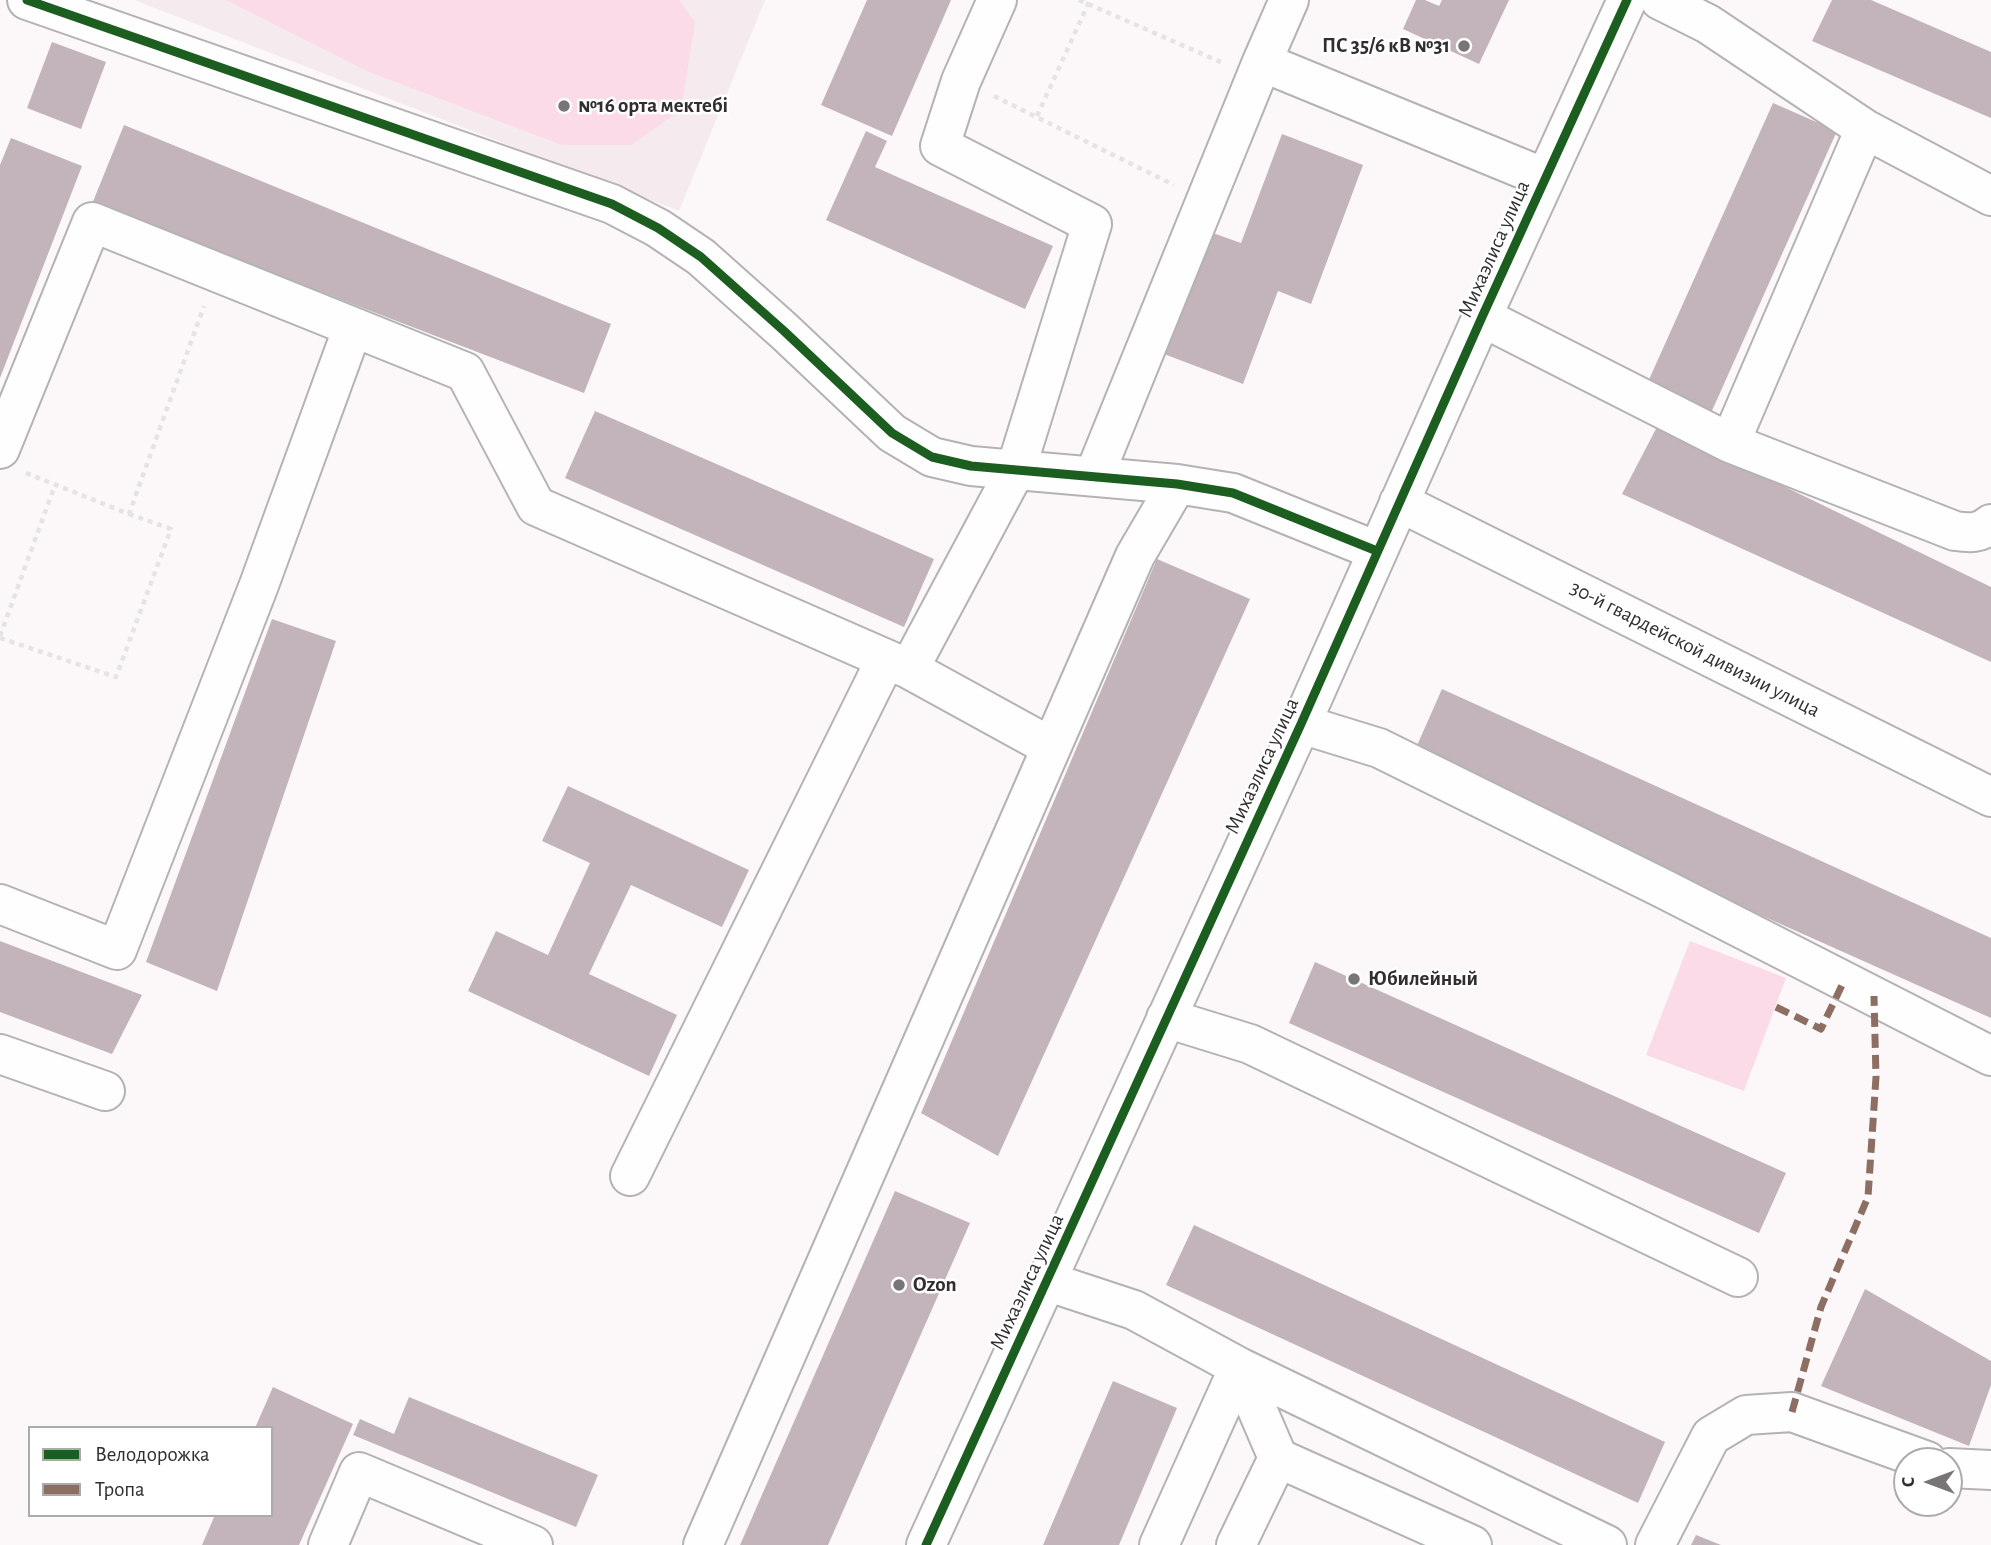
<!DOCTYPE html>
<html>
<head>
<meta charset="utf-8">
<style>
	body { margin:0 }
	#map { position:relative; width:1991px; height:1545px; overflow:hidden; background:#fcf8fa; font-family:"Alegreya Sans",sans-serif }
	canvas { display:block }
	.legend { position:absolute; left:28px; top:1426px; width:245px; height:91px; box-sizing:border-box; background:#fff; border:2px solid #acabac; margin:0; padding:9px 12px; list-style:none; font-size:21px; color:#302e2f }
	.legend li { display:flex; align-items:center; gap:14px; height:35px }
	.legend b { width:35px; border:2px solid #acabac }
	.north { position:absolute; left:1893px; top:1447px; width:70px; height:70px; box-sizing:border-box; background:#fff; border:2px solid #acabac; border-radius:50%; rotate:270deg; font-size:19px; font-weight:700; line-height:28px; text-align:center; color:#302e2f }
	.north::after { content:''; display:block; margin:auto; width:24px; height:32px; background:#777576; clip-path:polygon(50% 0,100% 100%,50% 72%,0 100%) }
</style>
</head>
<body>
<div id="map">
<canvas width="1991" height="1545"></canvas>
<ul class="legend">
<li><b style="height:9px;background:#1b5e20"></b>Велодорожка</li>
<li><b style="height:9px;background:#8d6e63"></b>Тропа</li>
</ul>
<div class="north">С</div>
</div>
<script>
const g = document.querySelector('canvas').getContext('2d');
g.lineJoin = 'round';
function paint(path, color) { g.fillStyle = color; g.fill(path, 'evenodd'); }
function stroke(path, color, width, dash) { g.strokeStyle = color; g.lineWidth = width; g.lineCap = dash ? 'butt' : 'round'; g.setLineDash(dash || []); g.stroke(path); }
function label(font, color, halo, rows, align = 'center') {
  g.font = font + ' "Alegreya Sans",sans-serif'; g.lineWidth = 5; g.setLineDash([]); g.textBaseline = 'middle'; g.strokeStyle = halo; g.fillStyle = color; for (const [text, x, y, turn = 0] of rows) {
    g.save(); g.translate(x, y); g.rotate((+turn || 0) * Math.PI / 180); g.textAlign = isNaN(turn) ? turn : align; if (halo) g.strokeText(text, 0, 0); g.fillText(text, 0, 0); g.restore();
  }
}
paint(new Path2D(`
	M134,0H765L679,211Z`), '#f5eaee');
paint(new Path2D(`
	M226,0H679L695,22L681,110L631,145H562L369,72Z
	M1690,941L1786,978L1744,1091L1646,1055Z`), '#fbdbe7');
paint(new Path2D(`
	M867,0H951L892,136L821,105Z
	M1416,0H1425L1439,6L1442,0H1509L1479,64L1403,29Z
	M1832,0H1871L1991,52V118L1812,41Z
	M52,42L106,62L81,129L27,108Z
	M1773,103L1837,131L1711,413L1647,384Z
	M124,125L611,324L584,393L92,204Z
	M866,131L887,141L875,167L1053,246L1025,309L826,220Z
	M1282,134L1363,165L1311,304L1278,291L1243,384L1164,354L1210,232L1241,243Z
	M11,138L82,166L0,378V165Z
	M595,411L934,559L904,627L565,478Z
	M1658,425L1991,587V662L1622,494Z
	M1157,559L1250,599L998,1156L921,1113Z
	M272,619L336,641L217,991L146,962Z
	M1442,689L1991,938V1018L1411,759Z
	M568,786L749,870L722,927L631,885L589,974L677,1015L649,1076L468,991L496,931L548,955L590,863L542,841Z
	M0,941L142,995L112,1054L0,1012Z
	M1315,962L1786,1173L1759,1233L1289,1023Z
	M895,1191L970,1223L828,1545H740Z
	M1194,1225L1665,1442L1638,1503L1166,1285Z
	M1865,1289L1991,1361V1385L1969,1446L1821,1386Z
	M1113,1381L1177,1408L1119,1545H1043Z
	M273,1387L353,1424L299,1545H202L215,1515H271V1428H255Z
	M409,1397L598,1475L576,1527L353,1435L360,1419L394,1434Z
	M1696,1535L1721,1545H1691Z`), '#c2b4ba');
const minor = new Path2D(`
	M27,0L612,204L658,228L701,257L784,331L892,433L932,457L971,466L1177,484L1233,493L1377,551
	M1660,0L1708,24L1865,129
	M1262,62L1289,0
	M1991,196L1865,129L1730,443L1955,531C1970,533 1979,534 1991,524
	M1482,317L1730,443
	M0,449L92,222L465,372L536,506L909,669L1016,469L1092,224L940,146L961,81L997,0
	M1094,476L1262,62L1545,178
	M1399,502L1991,797
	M909,669L1051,747
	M1301,724L1379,748L1664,889L1991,1056
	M0,904L117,950L259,585L353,327
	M1166,1018L1250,1044L1738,1277
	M0,1054L105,1091
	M630,1176L886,659
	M1046,1281L1134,1310L1239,1367L1607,1545
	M1278,1458L1472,1545
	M1949,1468L1991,1470
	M328,1545L359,1472L533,1545
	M703,1545L1135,556L1177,484
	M926,1545L1301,724L1482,317L1627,0
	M1159,1545L1239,1367
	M1236,1545L1278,1458L1239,1367
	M1655,1545L1711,1436L1746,1415L1792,1412L1927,1461`);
stroke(minor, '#b5b2b4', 42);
stroke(new Path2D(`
	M1079,0L1223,63
	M994,96L1174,185
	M1037,116L1090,0
	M26,473L129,514L204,306
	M0,636L55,485
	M0,638L116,677L171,529L129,514`), '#e4e4e4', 4.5, [5, 5]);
stroke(minor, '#fffefe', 38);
stroke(new Path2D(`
	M1776,1007L1821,1029L1844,981
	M1792,1412L1821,1307L1868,1197L1876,1077L1874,996`), '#8d6e63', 7, [14, 7]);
stroke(new Path2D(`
	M27,0L612,204L658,228L701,257L784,331L892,433L932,457L971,466L1177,484L1233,493L1377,551
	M926,1545L1301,724L1482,317L1627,0`), '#1b5e20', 9);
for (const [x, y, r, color] of [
	[1464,46,7,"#777576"],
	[564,106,7,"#777576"],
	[1354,979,7,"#777576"],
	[899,1285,7,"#777576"]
]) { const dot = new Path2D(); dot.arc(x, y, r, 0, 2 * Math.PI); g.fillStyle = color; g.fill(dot); stroke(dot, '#fff', 2.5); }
label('bold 21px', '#302e2f', '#fff', [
	["ПС 35/6 кВ №31",1450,46,"right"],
	["№16 орта мектебі",578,106],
	["Юбилейный",1368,979],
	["Ozon",913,1285]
], 'left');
label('21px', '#302e2f', '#fff', [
	["Михаэлиса улица",1494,249,-66],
	["30-й гвардейской дивизии улица",1695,649,27],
	["Михаэлиса улица",1262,766,-65],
	["Михаэлиса улица",1027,1282,-65]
]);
</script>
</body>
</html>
